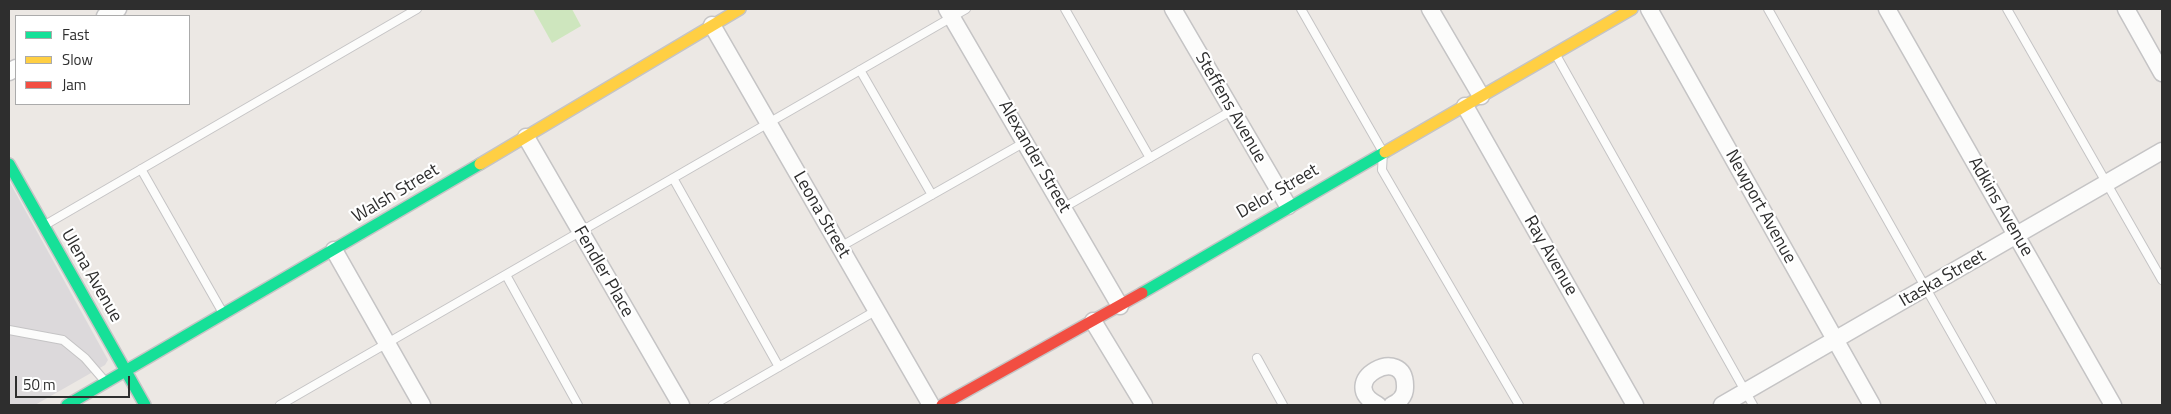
<!DOCTYPE html>
<html>
<head>
<meta charset="utf-8">
<style>
	body { margin:0 }
	#map { position:relative; width:2171px; height:414px; overflow:hidden; background:#ece8e4; font-family:"Titillium Web",sans-serif }
	canvas { display:block }
	.frame { position:absolute; inset:0; border:10px solid #2e2e2e; pointer-events:none }
	.legend { position:absolute; left:15px; top:15px; width:175px; height:90px; box-sizing:border-box; background:#fff; border:1px solid #ababab; margin:0; padding:6px 9px; list-style:none; font-size:15px; color:#2e2e2e }
	.legend li { display:flex; align-items:center; gap:10px; height:25px }
	.legend b { width:25px; border:1px solid #ababab }
	.scale { position:absolute; left:15px; top:376px; width:115px; height:22px; box-sizing:border-box; border:2px solid #2e2e2e; border-top:0; padding-left:6px; font-size:15px; line-height:18px; white-space:nowrap; color:#2e2e2e; -webkit-text-stroke:4px #fff; paint-order:stroke }
</style>
</head>
<body>
<div id="map">
<canvas width="2171" height="414"></canvas>
<div class="frame"></div>
<ul class="legend">
<li><b style="height:6px;background:#16e098"></b>Fast</li>
<li><b style="height:6px;background:#ffcf43"></b>Slow</li>
<li><b style="height:6px;background:#f24e42"></b>Jam</li>
</ul>
<div class="scale">50 m</div>
</div>
<script>
const g = document.querySelector('canvas').getContext('2d');
g.lineJoin = 'round';
function paint(path, color) { g.fillStyle = color; g.fill(path, 'evenodd'); }
function stroke(path, color, width, dash) { g.strokeStyle = color; g.lineWidth = width; g.lineCap = dash ? 'butt' : 'round'; g.setLineDash(dash || []); g.stroke(path); }
function label(font, color, halo, rows, align = 'center') {
  g.font = font + ' "Titillium Web",sans-serif'; g.lineWidth = 4.5; g.setLineDash([]); g.textBaseline = 'middle'; g.strokeStyle = halo; g.fillStyle = color; for (const [text, x, y, turn = 0] of rows) {
    g.save(); g.translate(x, y); g.rotate((+turn || 0) * Math.PI / 180); g.textAlign = isNaN(turn) ? turn : align; if (halo) g.strokeText(text, 0, 0); g.fillText(text, 0, 0); g.restore();
  }
}
paint(new Path2D(`
	M9,181L108,360L105,365L35,405H9Z`), '#dcd9db');
paint(new Path2D(`
	M533,9H572L581,26L552,43Z`), '#cee6be');
const lane = new Path2D(`
	M1065,9L1150,158
	M1301,9L1383,152L1382,170L1519,405
	M1768,9L1992,405
	M2007,9L2162,280
	M1556,55L1753,405
	M860,70L932,195
	M141,169L223,313
	M673,178L779,367
	M1063,208L1231,111
	M45,225L417,9
	M840,247L1025,142
	M506,275L578,405
	M9,330L63,340L85,358L104,380
	M1257,358L1283,405
	M280,405L966,9
	M713,405L877,310`);
const street = new Path2D(`
	M947,9L1120,306
	M1173,9L1288,206
	M1430,9L1481,96
	M1649,9L1872,405
	M1887,9L2113,405
	M2126,9L2162,73
	M105,16L118,9
	M712,25L931,405
	M9,72L16,68
	M1465,106L1635,405
	M526,137L681,405
	M334,250L422,405
	M1093,321L1144,405
	M1378,405C1333,382 1407,341 1405,388C1405,396 1399,402 1392,405
	M1722,405L2162,151`);
const fast = new Path2D(`
	M9,164L145,405
	M1142,293L1385,152
	M67,405L480,164`);
const slow = new Path2D(`
	M1385,152L1632,9
	M480,164L740,9`);
const jam = new Path2D(`
	M942,405L1142,293`);
stroke(lane, '#c5c4c5', 10);
stroke(street, '#c5c4c5', 19);
stroke(fast, '#c5c4c5', 14);
stroke(slow, '#c5c4c5', 14);
stroke(jam, '#c5c4c5', 14);
stroke(lane, '#fcfcfb', 8);
stroke(street, '#fcfcfb', 16);
stroke(fast, '#16e098', 11);
stroke(slow, '#ffcf43', 11);
stroke(jam, '#f24e42', 11);
label('18px', '#2e2e2e', '#fff', [
	["Steffens Avenue",1230,108,60],
	["Alexander Street",1034,157,60],
	["Delor Street",1278,192,-30],
	["Walsh Street",396,194,-31],
	["Newport Avenue",1760,207,61],
	["Adkins Avenue",2000,207,60],
	["Leona Street",821,215,60],
	["Ray Avenue",1550,256,60],
	["Fendler Place",603,272,60],
	["Ulena Avenue",91,276,60],
	["Itaska Street",1943,279,-30]
]);
</script>
</body>
</html>
